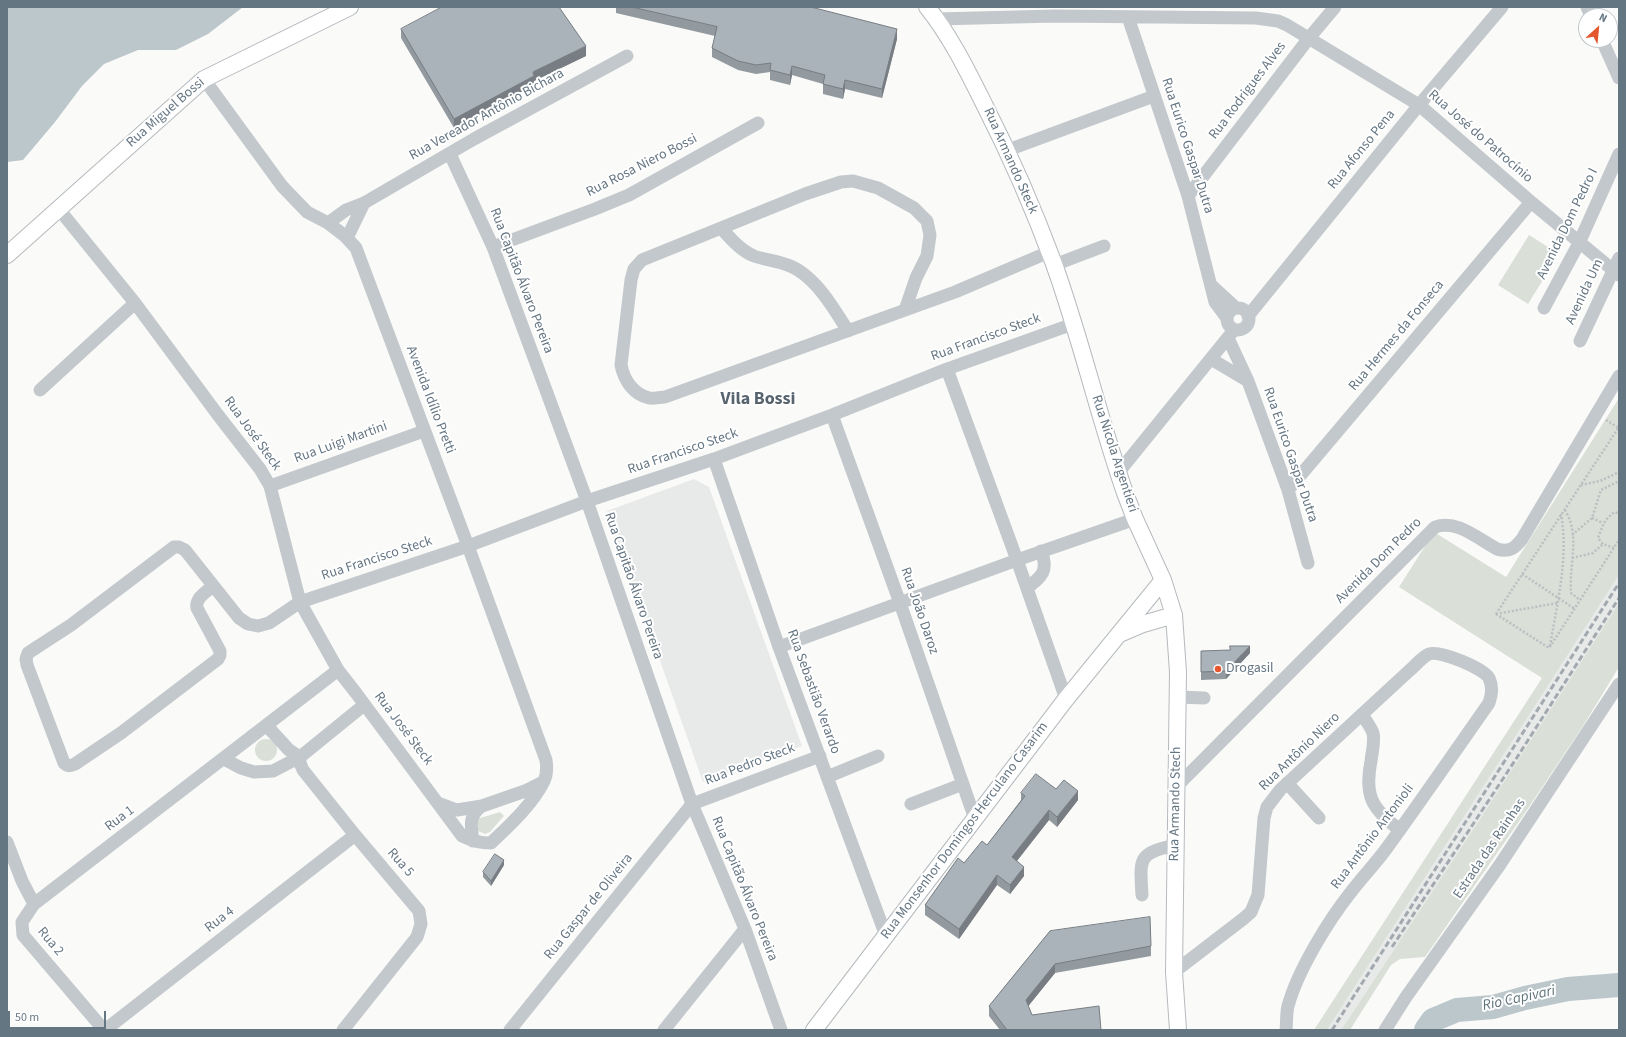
<!DOCTYPE html>
<html>
<head>
<meta charset="utf-8">
<style>
	body { margin:0 }
	#map { position:relative; width:1626px; height:1037px; overflow:hidden; background:#fafaf8; font-family:"Source Sans 3",sans-serif }
	canvas { display:block }
	.frame { position:absolute; inset:0; border:8px solid #657683; pointer-events:none }
	.north { position:absolute; left:1578px; top:8px; width:40px; height:40px; box-sizing:border-box; background:#fff; border:1px solid #c1c8cd; border-radius:50%; rotate:27deg; font-size:11px; font-weight:700; line-height:16px; text-align:center; color:#657683 }
	.north::after { content:''; display:block; margin:auto; width:14px; height:18px; background:#e4572e; clip-path:polygon(50% 0,100% 100%,50% 72%,0 100%) }
	.scale { position:absolute; left:8px; top:1011px; width:98px; height:18px; box-sizing:border-box; border:2px solid #657683; border-top:0; padding-left:5px; font-size:12px; line-height:14px; white-space:nowrap; color:#657683; -webkit-text-stroke:3px #fff; paint-order:stroke }
</style>
</head>
<body>
<div id="map">
<canvas width="1626" height="1037"></canvas>
<div class="frame"></div>
<div class="north">N</div>
<div class="scale">50 m</div>
</div>
<script>
const g = document.querySelector('canvas').getContext('2d');
g.lineJoin = 'round';
function paint(path, color) { g.fillStyle = color; g.fill(path, 'evenodd'); }
function stroke(path, color, width, dash) { g.strokeStyle = color; g.lineWidth = width; g.lineCap = dash ? 'butt' : 'round'; g.setLineDash(dash || []); g.stroke(path); }
function label(font, color, halo, rows, align = 'center') {
  g.font = font + ' "Source Sans 3",sans-serif'; g.lineWidth = 4; g.setLineDash([]); g.textBaseline = 'middle'; g.strokeStyle = halo; g.fillStyle = color; for (const [text, x, y, turn = 0] of rows) {
    g.save(); g.translate(x, y); g.rotate((+turn || 0) * Math.PI / 180); g.textAlign = isNaN(turn) ? turn : align; if (halo) g.strokeText(text, 0, 0); g.fillText(text, 0, 0); g.restore();
  }
}
paint(new Path2D(`
	M694,479L709,487L802,746L703,782L607,511Z
	M1619,575V603L1482,816L1341,1030H1327Z`), '#e8e9e9');
paint(new Path2D(`
	M1529,235L1559,254L1528,304L1498,285Z
	M1619,398V575L1327,1030H1314L1542,678L1399,587L1434,532L1506,577Z
	M1619,603V667L1583,726L1527,810L1425,957L1400,959L1391,965L1350,1030H1341L1482,816Z
	M255 750a11 11 0 1 1 22 0a11 11 0 1 1-22 0Z
	M500,812L504,816L490,832L485,834L478,831L477,819Z`), '#dadfd7');
paint(new Path2D(`
	M7,7H243L208,34L176,50H138L104,64L82,86L55,122L23,160L7,162Z`), '#bbc7cb');
stroke(new Path2D(`
	M1426,1030L1433,1020L1457,1010L1493,1007L1525,998L1568,989L1619,985`), '#bbc7cb', 24);
const major = new Path2D(`
	M927,7C950,35 969,74 985,106C1011,157 1034,210 1054,264C1081,339 1099,418 1125,493L1135,519L1163,580L1174,615L1178,672L1174,972L1178,1030
	M7,255L204,79L350,7
	M1122,633L1143,624L1174,615
	M814,1030L1066,699L1163,580`);
stroke(major, '#b5babe', 18);
stroke(new Path2D(`
	M1606,420L1619,428
	M1581,485L1600,481L1619,472
	M1565,510C1567,514 1570,519 1571,524C1577,546 1569,571 1571,593L1580,600
	M1592,518L1603,523
	M1572,535L1592,518L1601,490L1619,481
	M1614,548L1603,544L1598,538C1602,527 1604,519 1615,512L1619,514
	M1572,558L1593,553L1603,544
	M1522,574L1575,609
	M1496,614L1619,427
	M1496,614L1549,648L1619,540
	M1496,614L1557,603
	M1550,646C1557,603 1569,557 1561,514`), '#bbbfc2', 2.5, [2, 2]);
stroke(new Path2D(`
	M1587,7L1591,16
	M1128,17L1188,196L1215,302L1227,318
	M937,19L1055,16L1256,18L1278,21L1287,25L1419,105L1531,202L1619,275
	M1602,40L1619,78
	M1008,150L1154,96
	M450,154L493,247L587,501L692,804L745,929L781,1030
	M1188,196L1309,38L1335,7
	M58,208L135,303L218,415L260,469L270,486L300,602L338,670L356,693L462,836C472,841 480,843 491,843C510,825 532,805 544,781C547,775 547,767 546,760L468,546L356,248L345,236L328,223L307,212L282,186L204,79
	M328,223L346,210L364,203L474,139L627,56
	M721,228C730,238 741,251 754,256C768,261 784,261 798,270C820,284 834,309 848,331
	M347,238L364,203
	M493,247L595,209L629,195L758,123
	M1054,265L1104,246
	M1211,285L1236,308
	M1544,308L1579,243L1619,154
	M1227 319a11 11 0 1 1 22 0a11 11 0 1 1-22 0Z
	M905,310L916,278L927,256L930,235L927,221L914,208L878,188L853,181L841,182L805,194L642,260L634,269L631,280L621,365C624,380 633,394 649,398C654,399 660,397 665,397L955,292L1049,252
	M1248,316L1419,105L1502,7
	M1228,338L1248,381L1288,490L1308,563
	M1580,341L1619,258
	M1211,359L1248,381
	M947,369L1017,560L1066,699
	M40,390L135,303
	M832,415L900,603L975,819
	M714,459L779,647L886,936
	M1118,473L1234,330
	M270,486L424,431
	M1288,490L1531,202
	M213,586C206,592 195,598 197,608L220,651V655L218,659L121,733L75,764C70,766 68,767 64,763L27,665L26,659L28,653L71,625L174,547H179L185,550L239,618L248,624L258,626L269,623L300,602L468,546L587,501L714,459L832,415L947,369L1073,324
	M1027,588C1042,576 1049,571 1041,551
	M779,647L1017,560L1135,519
	M1178,697L1204,698
	M1362,714C1365,720 1371,727 1373,733C1375,742 1372,752 1371,761C1364,796 1372,809 1400,830
	M267,726L289,750L300,757V763L303,770L355,835L419,911L421,924L417,937L343,1030
	M224,759L241,768L254,772L273,771L300,757L364,705
	M827,777L878,756
	M1287,783L1319,818
	M1176,787L1435,527C1457,519 1478,539 1497,549C1509,553 1515,548 1522,539L1619,376
	M438,803L457,810L482,806L525,791L543,782
	M911,804L963,784
	M473,841C471,825 468,816 482,806
	M7,842L22,881L34,904L22,922L23,935L104,1030
	M1142,895C1140,859 1137,853 1176,845
	M34,904L338,670
	M1174,972L1243,919L1251,912L1258,895L1264,818L1267,807L1280,790L1410,670C1416,665 1422,657 1429,654C1440,650 1483,668 1489,678C1493,687 1492,694 1489,703C1456,750 1423,798 1389,845C1378,861 1363,876 1351,892C1328,921 1298,970 1288,1006C1286,1014 1287,1022 1286,1030
	M105,1030L355,835
	M510,1030L692,804L820,756
	M664,1030L745,929
	M1385,1030L1406,997L1499,866L1619,684`), '#c3c8cc', 13);
stroke(major, '#fff', 16);
stroke(new Path2D(`
	M1392,947L1516,759L1619,598
	M1332,1030L1619,583`), '#a2aab0', 3, [6, 3]);
paint(new Path2D(`
	M616,7H811L897,39L882,98L845,89L843,99L823,94V84L792,75L790,85L770,80V72L756,74L738,70L712,57V48L715,36L616,13Z
	M401,29L586,56L534,81V85L454,128L401,38Z
	M1250,653L1226,679L1201,680V659Z
	M1056,789L1078,800L1057,827L1049,820L1017,861L1024,876L1010,894L997,885L959,939L925,915V905L964,863L987,845L1021,800V793Z
	M504,865L491,886L483,877V872Z
	M1050,931L1151,946V956L1055,973L1028,1006L1032,1015L1101,1030H1000L989,1016V1006Z`), '#929a9f');
paint(new Path2D(`
	M897,29V39L882,98V89Z
	M586,46V56L534,81V85L454,128V119L533,72Z
	M792,66V75L790,85V75Z
	M845,80V89L843,99V89Z
	M1250,646V653L1226,679V671Z
	M1078,791V800L1057,827V817Z
	M1049,810V820L1012,867V857Z
	M504,860V865L491,886V881Z
	M1024,867V876L1010,894V885Z
	M997,875V885L959,939V929Z
	M1055,964V973L1026,1009V1000Z`), '#777d82');
const building = new Path2D(`
	M442,7H559L586,46L533,72L534,76L454,119L401,29Z
	M632,7H811L897,29L882,89L845,80L843,89L823,84L825,75L792,66L790,75L770,70L771,63L756,65L738,61L712,48L717,27Z
	M1230,646H1250L1226,671L1201,672V651L1230,650Z
	M1036,774L1056,789L1064,780L1078,791L1057,817L1049,810L1012,857L1024,867L1010,885L997,875L959,929L925,905L958,858L964,863L982,841L987,845L1025,796L1021,793Z
	M495,854L504,860L491,881L483,872Z
	M1150,917L1151,946L1055,964L1026,1000L1032,1015L1099,1006L1101,1030H1007L989,1006L1050,931Z`);
paint(building, '#aab3b9');
stroke(building, '#777d82', 1);
for (const [x, y, r, color] of [
	[1218,669,4,"#e4572e"]
]) { const dot = new Path2D(); dot.arc(x, y, r, 0, 2 * Math.PI); g.fillStyle = color; g.fill(dot); stroke(dot, '#fff', 1.5); }
label('14px', '#657683', '#fff', [
	["Rua Rodrigues Alves",1248,91,-53],
	["Rua Miguel Bossi",166,113,-41],
	["Rua Vereador Antônio Bichara",487,115,-29],
	["Rua José do Patrocínio",1480,137,41],
	["Rua Eurico Gaspar Dutra",1187,146,72],
	["Rua Afonso Pena",1362,150,-51],
	["Rua Armando Steck",1010,161,66],
	["Rua Rosa Niero Bossi",642,166,-27],
	["Avenida Dom Pedro I",1568,224,-64],
	["Rua Capitão Álvaro Pereira",521,281,69],
	["Avenida Um",1585,292,-65],
	["Rua Hermes da Fonseca",1397,336,-50],
	["Rua Francisco Steck",986,338,-20],
	["Avenida Idílio Pretti",430,400,69],
	["Rua José Steck",252,434,54],
	["Rua Luigi Martini",341,443,-20],
	["Rua Francisco Steck",683,452,-19],
	["Rua Nicola Argentieri",1114,454,72],
	["Rua Eurico Gaspar Dutra",1290,455,71],
	["Rua Francisco Steck",377,559,-18],
	["Avenida Dom Pedro",1379,561,-45],
	["Rua Capitão Álvaro Pereira",633,586,71],
	["Rua João Daroz",919,611,71],
	["Rua Sebastião Verardo",813,692,70],
	["Rua José Steck",403,729,53],
	["Rua Antônio Niero",1300,752,-44],
	["Rua Pedro Steck",750,765,-21],
	["Rua Armando Stech",1176,804,-89],
	["Rua 1",120,819,-37],
	["Rua Monsenhor Domingos Herculano Casarim",965,831,-53],
	["Rua Antônio Antonioli",1373,837,-53],
	["Estrada das Rainhas",1490,849,-56],
	["Rua 5",400,863,49],
	["Rua Capitão Álvaro Pereira",744,889,68],
	["Rua Gaspar de Oliveira",589,907,-51],
	["Rua 4",220,920,-38],
	["Rua 2",50,942,50]
]);
label('14px', '#657683', '#fff', [
	["Drogasil",1226,669]
], 'left');
label('italic 15px', '#60757c', '#fff', [
	["Rio Capivari",1519,999,-12]
]);
label('bold 18px', '#57646e', '#fff', [
	["Vila Bossi",758,400]
]);
</script>
</body>
</html>
